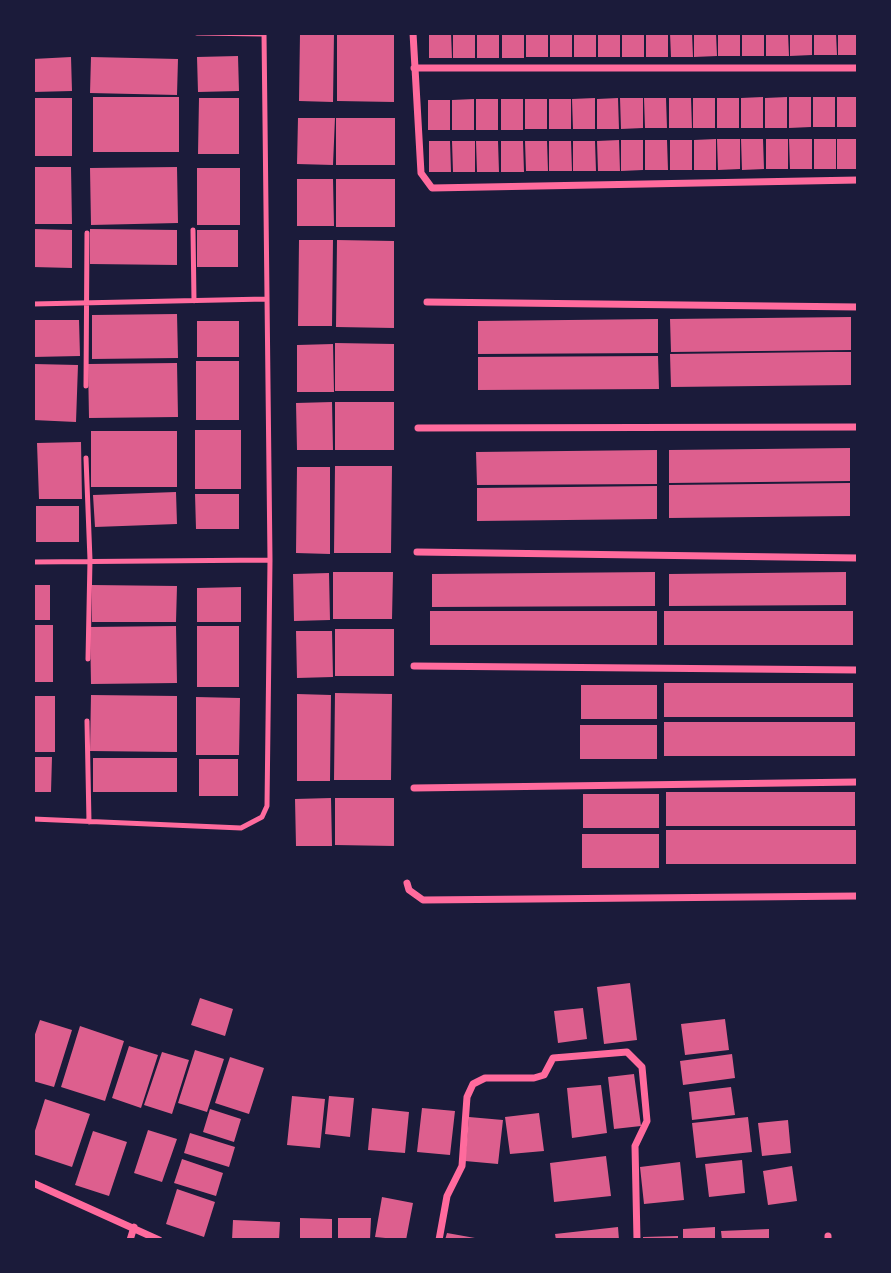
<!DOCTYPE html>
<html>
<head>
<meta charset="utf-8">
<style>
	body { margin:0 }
	#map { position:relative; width:891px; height:1273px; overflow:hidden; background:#1b1b3a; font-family:Arial,sans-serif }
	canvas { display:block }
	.frame { position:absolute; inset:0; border:35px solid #1b1b3a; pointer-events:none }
</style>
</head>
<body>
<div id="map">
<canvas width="891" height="1273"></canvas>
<div class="frame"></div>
</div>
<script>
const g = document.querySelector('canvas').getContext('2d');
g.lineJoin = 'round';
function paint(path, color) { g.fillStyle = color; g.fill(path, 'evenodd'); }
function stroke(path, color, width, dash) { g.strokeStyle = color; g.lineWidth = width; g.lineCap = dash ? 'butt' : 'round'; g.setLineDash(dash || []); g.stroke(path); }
paint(new Path2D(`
	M300,33H334L333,102L299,101Z
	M337,33H394V102L337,101Z
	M429,33H451L452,58H429Z
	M453,33H475V58H453Z
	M477,33H499V58H477Z
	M502,33H524V58H502Z
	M526,33H548V57H526Z
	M550,33H572V57H550Z
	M574,33H596V57H574Z
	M598,33H620V57H598Z
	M622,33H644V57H622Z
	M646,33H668V57H646Z
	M670,33H692L693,57H671Z
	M694,33H716L717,56L694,57Z
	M718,33H740V56H718Z
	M742,33H764V56H742Z
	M766,33H788L789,56H766Z
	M790,33H812V55L790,56Z
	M814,33H836L837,55H814Z
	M838,33H858V55H838Z
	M238,56L239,91L198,92L197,57Z
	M71,57L72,91L33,92V59Z
	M91,57L178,59L177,95L90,93Z
	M93,97H179V152H93Z
	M763,97V128H741V98Z
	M787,97V128H765V98Z
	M789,97H811V127L789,128Z
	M813,97H835V127H813Z
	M837,97H858V127H837Z
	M33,98H72V156H33Z
	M199,98H239V154H198Z
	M595,98V129H573L572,99Z
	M618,98L619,129H597V99Z
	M620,98H643V128L621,129Z
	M644,98H666L667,128H645Z
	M669,98H691L692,128H669Z
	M693,98H715V128H693Z
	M717,98H739V128H717Z
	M474,99V130H452V100Z
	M476,99H498V130H476Z
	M501,99H523V130H501Z
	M525,99H547V129H525Z
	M549,99H571V129H549Z
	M428,100H450V130H428Z
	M298,118H335L333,165L297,164Z
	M336,118H395V165H336Z
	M716,139V170H694V140Z
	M717,139H740V169L718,170Z
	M741,139H763L764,169L742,170Z
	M766,139H788V169H766Z
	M789,139H812V169H790Z
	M814,139H836V169H814Z
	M837,139H858V169H837Z
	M619,140L620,171H598L597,141Z
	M621,140H643V170L621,171Z
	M645,140H667L668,170H645Z
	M670,140H692V170H670Z
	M429,141H450L451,172H429Z
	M452,141H475V172H453Z
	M476,141H498L499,172H477Z
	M501,141H523L524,172H501Z
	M525,141H547L548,171H526Z
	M549,141H571L572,171H549Z
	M573,141H595L596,171H573Z
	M33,167H71L72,224H33Z
	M177,167L178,223L91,225L90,168Z
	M197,168H240V225H197Z
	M297,179H333L334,226H297Z
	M336,179H395V227H336Z
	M33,229L72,230V268L33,267Z
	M90,229L177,230V265L90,264Z
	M197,230H238V267H197Z
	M299,240H333L332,326H298Z
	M337,240L394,241V328L336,327Z
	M177,314L178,358L92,359V315Z
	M851,317V350L671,352L670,319Z
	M658,319V353L478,354V321Z
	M33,320H79L80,356L33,357Z
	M197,321H239V357H197Z
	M335,343L394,344V391H335Z
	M333,344L334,392H297V345Z
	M829,352H851V385L671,387L670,354Z
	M658,356L659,389L478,390V357Z
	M196,361H239V420H196Z
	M177,363L178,417L89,418L88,364Z
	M34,364L78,365L76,422L33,420Z
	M332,402L333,450H297L296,403Z
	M335,402H394V450H335Z
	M195,430H241V489H195Z
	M91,431H177V487H91Z
	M81,442L82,499H39L37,443Z
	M850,448V481L669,483V450Z
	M657,450V484L477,485L476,452Z
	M335,466H392L391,553H334Z
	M297,467H330V554L296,553Z
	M850,483V516L669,518V485Z
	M657,486V519L477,521V488Z
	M176,492L177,524L95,527L93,495Z
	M195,494H239V529H196Z
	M36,506H79V542H36Z
	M333,572H393L392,619H333Z
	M655,572V606L432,607V574Z
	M846,572V605L669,606V574Z
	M329,573L330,620L294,621L293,574Z
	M33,585H50V620H33Z
	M92,585L177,586L176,622H92Z
	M241,587V622H197V588Z
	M430,611H657V645H430Z
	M664,611H853V645H664Z
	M33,625H53V682H33Z
	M176,626L177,683L91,684L90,627Z
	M197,626H239V687H197Z
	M335,629H394V676H335Z
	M296,631H332L333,677L297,678Z
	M664,683H853V717H664Z
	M581,685H657V719H581Z
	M335,693L392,694L391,780H334Z
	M297,694L331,695L330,781H297Z
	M91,695L177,696V752L90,751Z
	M33,696H55V752H33Z
	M196,697L240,698L239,755H196Z
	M664,722H855V756H664Z
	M580,725H657V759H580Z
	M33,757H52L51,792H33Z
	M93,758H177V792H93Z
	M199,759H238V796H199Z
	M666,792H855V826H666Z
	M583,794H659V828H583Z
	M331,798L332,846H296L295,799Z
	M335,798H394V846L335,845Z
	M666,830H857V864H666Z
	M582,834H659V868H582Z
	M630,983L637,1040L604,1044L597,987Z
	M200,998L233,1009L225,1036L191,1025Z
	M583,1008L587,1039L558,1043L554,1011Z
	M725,1019L729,1050L685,1055L681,1024Z
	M40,1020L72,1030L54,1087L33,1081V1040Z
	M80,1026L124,1041L105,1101L61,1087Z
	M129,1046L158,1055L141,1108L112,1098Z
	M195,1050L224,1059L207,1112L178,1103Z
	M162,1052L189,1060L172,1114L144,1105Z
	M732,1054L735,1078L683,1085L680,1061Z
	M230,1057L264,1068L249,1114L215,1103Z
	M634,1074L641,1126L614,1129L608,1077Z
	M601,1085L607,1133L572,1138L567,1088Z
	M731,1087L735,1115L692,1120L689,1092Z
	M292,1096L325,1099L320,1148L287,1145Z
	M329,1096L354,1098L350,1137L325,1134Z
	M45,1099L90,1114L72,1167L33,1154V1137Z
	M372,1108L409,1112L405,1153L368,1150Z
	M422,1108L455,1111L450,1155L417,1152Z
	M210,1109L241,1119L234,1142L203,1132Z
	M539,1113L544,1151L510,1154L505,1117Z
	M469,1117L503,1120L498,1164L465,1161Z
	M748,1117L752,1152L696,1158L692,1123Z
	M788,1120L791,1153L762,1156L758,1123Z
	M148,1130L177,1139L162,1182L134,1173Z
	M93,1131L127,1142L109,1196L75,1185Z
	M190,1133L235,1147L229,1167L184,1153Z
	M606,1156L611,1196L554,1202L550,1163Z
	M182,1159L223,1173L216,1196L174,1183Z
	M742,1160L745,1193L709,1197L705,1164Z
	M680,1162L684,1200L644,1204L640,1167Z
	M792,1166L797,1201L768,1205L763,1171Z
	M177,1189L215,1202L204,1237L166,1224Z
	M382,1197L413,1203L406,1240L375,1237Z
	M300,1218L332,1219V1240H300Z
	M338,1218H371L370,1240H338Z
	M233,1220L280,1222L279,1240H232Z
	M618,1227L619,1240H556L555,1234Z
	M715,1227V1240H683V1229Z
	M769,1229V1240H722L721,1231Z
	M447,1233L475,1238V1240H445Z
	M678,1236V1240H643V1237Z`), '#dd5f8e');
stroke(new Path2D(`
	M197,33L264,34
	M193,230L194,301
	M33,304L266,299
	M86,386L87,233
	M86,458L90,560L88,659
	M33,562L270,560
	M87,721L89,822
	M33,819L241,828L262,817L267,806L270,560L264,33`), '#ff6b9d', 5);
stroke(new Path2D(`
	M413,33L421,173L432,188L858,180
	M414,68H858
	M427,302L858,307
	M418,428L858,427
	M417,552L858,558
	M414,666L858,670
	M414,788L858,782
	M407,883L409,890L423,900L858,896
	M33,1183L159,1240
	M130,1240L134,1227
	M439,1240L447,1196L462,1166L467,1097L473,1084L485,1078H534L544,1075L553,1058L627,1052L642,1067L647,1121L635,1146L637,1240
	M828,1240V1236`), '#ff6b9d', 7);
</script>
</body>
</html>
